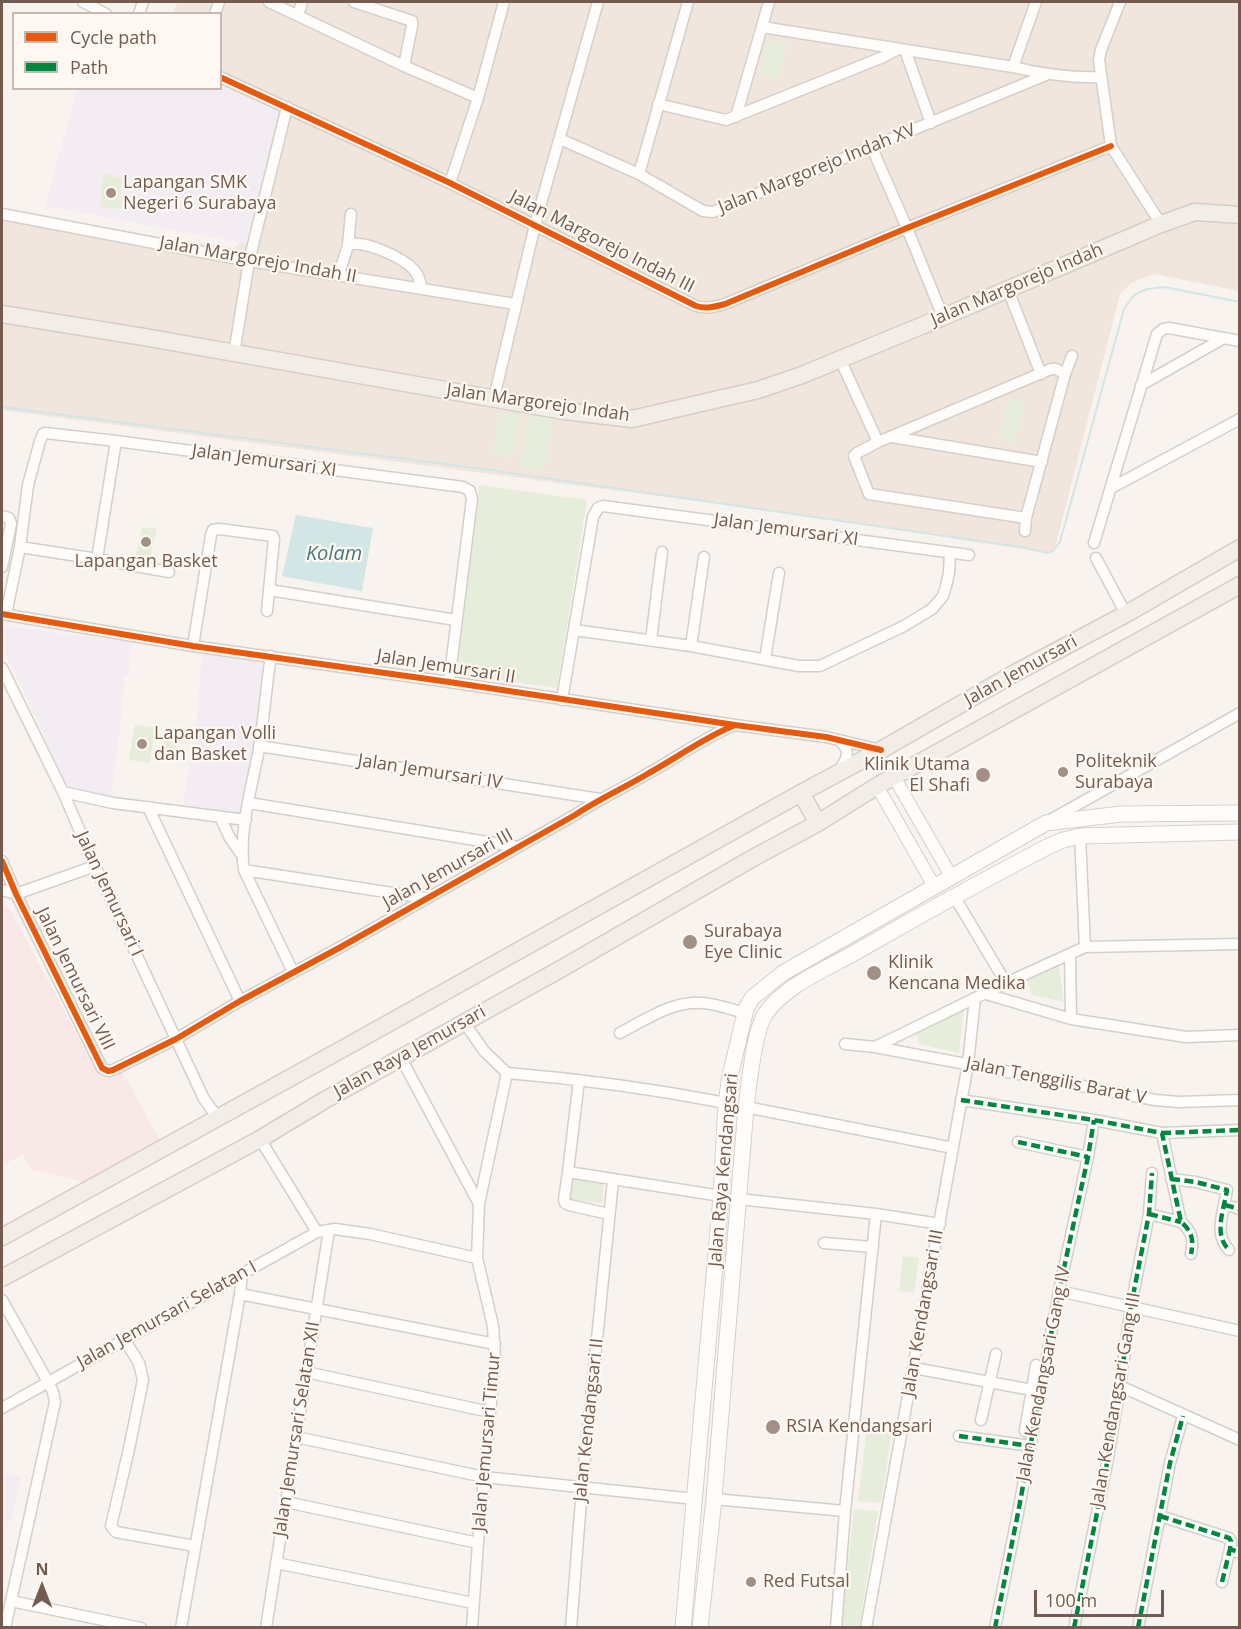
<!DOCTYPE html>
<html>
<head>
<meta charset="utf-8">
<style>
	body { margin:0 }
	#map { position:relative; width:1241px; height:1629px; overflow:hidden; background:#f8f3ee; font-family:"Open Sans",sans-serif }
	canvas { display:block }
	.frame { position:absolute; inset:0; border:3px solid #745b50; pointer-events:none }
	.legend { position:absolute; left:12px; top:12px; width:210px; height:78px; box-sizing:border-box; background:#fdf8f1; border:2px solid #c6b9b1; margin:0; padding:8px 10px; list-style:none; font-size:18px; color:#745b50 }
	.legend li { display:flex; align-items:center; gap:12px; height:30px }
	.legend b { width:30px; border:2px solid #c6b9b1 }
	.north { position:absolute; left:12px; top:1557px; width:60px; height:60px; -webkit-text-stroke:4px #fdf8f1; paint-order:stroke; rotate:0deg; font-size:16px; font-weight:700; line-height:24px; text-align:center; color:#745b50 }
	.north::after { content:''; display:block; margin:auto; width:21px; height:27px; background:#745b50; clip-path:polygon(50% 0,100% 100%,50% 72%,0 100%) }
	.scale { position:absolute; left:1034px; top:1590px; width:130px; height:27px; box-sizing:border-box; border:3px solid #745b50; border-top:0; padding-left:8px; font-size:18px; line-height:21px; white-space:nowrap; color:#745b50; -webkit-text-stroke:4px #fdf8f1; paint-order:stroke }
</style>
</head>
<body>
<div id="map">
<canvas width="1241" height="1629"></canvas>
<div class="frame"></div>
<ul class="legend">
<li><b style="height:8px;background:#e8590c"></b>Cycle path</li>
<li><b style="height:8px;background:#00873e"></b>Path</li>
</ul>
<div class="north">N</div>
<div class="scale">100 m</div>
</div>
<script>
const g = document.querySelector('canvas').getContext('2d');
g.lineJoin = 'round';
function paint(path, color) { g.fillStyle = color; g.fill(path, 'evenodd'); }
function stroke(path, color, width, dash) { g.strokeStyle = color; g.lineWidth = width; g.lineCap = dash ? 'butt' : 'round'; g.setLineDash(dash || []); g.stroke(path); }
function label(font, color, halo, rows, align = 'center') {
  g.font = font + ' "Open Sans",sans-serif'; g.lineWidth = 4.5; g.setLineDash([]); g.textBaseline = 'middle'; g.strokeStyle = halo; g.fillStyle = color; for (const [text, x, y, turn = 0] of rows) {
    g.save(); g.translate(x, y); g.rotate((+turn || 0) * Math.PI / 180); g.textAlign = isNaN(turn) ? turn : align; if (halo) g.strokeText(text, 0, 0); g.fillText(text, 0, 0); g.restore();
  }
}
paint(new Path2D(`
	M177,2H1239V291L1154,274L1131,283L1120,294L1055,548L1048,553L788,513L2,410V213L233,248L244,241L221,87L220,14L173,13Z`), '#f0e6dd');
paint(new Path2D(`
	M221,79L279,109L247,244L45,206L77,89L220,88Z
	M4,626L132,642L128,676H125L117,754L111,796L69,790L67,788L33,711L2,646V633Z
	M202,652L269,661L243,815L183,807L198,708Z
	M2,1473L21,1477L11,1522L2,1521Z`), '#f4ecf3');
paint(new Path2D(`
	M2,904L8,906L97,1072L110,1075L121,1070L160,1140L85,1182L30,1169L23,1155L2,1165Z`), '#f8e8e8');
paint(new Path2D(`
	M768,39L787,44L778,79L759,74Z
	M103,173L122,179L121,209L100,207Z
	M1008,398L1025,402L1015,443L998,439Z
	M499,412L520,415L512,458L492,454Z
	M528,413L553,417L544,472L519,468Z
	M479,485L587,500L557,688L457,674Z
	M142,527L157,529L150,558L136,555Z
	M135,725L155,728L150,763L129,760Z
	M166,728L179,730L176,756L162,754Z
	M1058,960L1064,1002L1032,995L1027,981Z
	M964,1006L959,1053L919,1044L916,1032Z
	M572,1177L604,1181L602,1203L569,1200Z
	M903,1256L919,1258L914,1293L899,1291Z
	M867,1427L892,1430L881,1503L858,1501Z
	M854,1509L878,1511L859,1627H841Z`), '#e6edda');
paint(new Path2D(`
	M296,515L373,528L362,591L282,576Z`), '#d2e6e6');
stroke(new Path2D(`
	M2,407L483,469L1021,547L1047,553L1053,551L1060,542L1124,309L1134,295L1147,289L1164,287L1240,302`), '#d2e6e6', 2);
const minor = new Path2D(`
	M83,2L106,14
	M269,2L404,66L478,98
	M354,2L412,21V26L404,66
	M1120,2L1101,50L1099,60L1111,146L1161,224
	M139,14L143,2
	M215,14L219,2
	M298,15L302,2
	M762,27L1013,67C1042,74 1070,78 1101,77
	M905,50L931,123
	M1013,67L1036,2
	M220,77L450,183L696,306C706,309 714,307 725,304L907,228L1111,146
	M658,104L726,120L883,57L898,49
	M736,117L769,2
	M560,139L639,174L703,211L713,212L1046,75
	M872,148L907,228L943,317
	M639,174L688,2
	M450,183L478,98L504,2
	M2,214L249,261L515,304
	M348,245L351,214
	M339,274L348,245C363,239 404,258 414,270C419,275 420,281 421,288
	M1008,290L1041,374
	M234,354L249,261L287,107
	M840,359L878,442
	M1141,385L1224,338
	M494,398L535,225L598,2
	M892,437L1042,462
	M1111,488L1240,419
	M2,516L9,518L11,524L2,567
	M1026,518L869,494L854,456L857,453L878,442L1051,369H1056L1065,374
	M1025,531L1026,518L1065,374L1072,356
	M1094,543L1157,334L1163,329L1169,328L1240,341
	M20,547L97,559L169,572
	M1096,558L1126,614
	M97,559L116,441
	M269,590L456,620
	M2,614L193,646L449,682L735,725L826,737L881,750
	M6,614L20,547L28,485L40,441L43,434L45,433L116,441L463,487L470,491L472,499L449,682
	M574,630L691,646L799,666H820L904,626L932,609L943,596L946,586L949,573L950,553
	M651,640L662,552
	M193,646L211,535L213,530L219,529L273,536L274,539L267,611
	M691,646L704,557
	M271,656C266,687 264,719 259,749C252,787 238,832 244,870L293,972
	M765,659L779,573
	M2,668L63,792L95,866L204,1099L218,1118
	M562,700L593,517L598,508L603,506L969,555
	M259,746L600,799
	M840,769C847,759 851,751 840,741
	M63,792L113,803L246,820
	M249,803L518,847
	M148,807L240,1001
	M220,817L230,838L241,854
	M1052,819L1240,713
	M1080,836L1085,947
	M2,861L16,894L102,1068L108,1071L113,1070L176,1039L240,1001L339,948L575,815C599,799 624,788 649,773C678,757 705,737 735,725
	M244,870L425,898
	M2,890L16,894L95,866
	M954,896L1006,983
	M1070,954L1071,1019
	M986,994L1071,1019L1186,1037L1240,1035
	M464,1022L484,1051L507,1073L479,1204L477,1258L493,1326L495,1359L478,1543L472,1628
	M620,1033C645,1020 673,1000 703,1003C716,1004 731,1009 744,1013
	M845,1044L875,1047L982,1067L1155,1100L1179,1102L1240,1100
	M875,1047L1006,983L1085,947L1240,944
	M401,1058L479,1204
	M507,1073C580,1079 654,1089 726,1103
	M579,1080L568,1172L564,1200L565,1203L569,1205L609,1214
	M961,1100L1094,1120L1162,1133L1181,1222C1192,1231 1194,1240 1191,1254
	M746,1107L953,1148
	M1162,1133L1240,1130
	M260,1139L317,1232
	M1018,1142L1088,1157
	M568,1172L721,1196
	M1171,1179L1196,1182L1227,1190C1224,1210 1213,1234 1229,1250
	M739,1199L876,1214L940,1224
	M1225,1205L1240,1209
	M1149,1214L1181,1222
	M824,1243L873,1247
	M242,1273L240,1294L495,1344
	M1059,1291L1240,1331
	M2,1300L48,1382L53,1392L55,1402L5,1628
	M124,1339L139,1363L143,1380L129,1449L111,1526L116,1532L195,1546
	M914,1368L1032,1390
	M306,1372L490,1412
	M1120,1386L1240,1440
	M2,1408L317,1232L335,1229L370,1234L477,1258
	M981,1420L996,1354
	M1025,1431L1036,1365
	M959,1436L1031,1446
	M296,1437L484,1477L695,1499
	M714,1499L845,1511
	M286,1502L478,1543
	M1160,1516L1229,1538L1231,1541L1230,1549L1240,1553
	M276,1563L473,1603
	M1222,1582L1230,1549
	M11,1601L141,1628
	M181,1628L240,1294
	M266,1628L329,1230
	M571,1628L582,1488L613,1180
	M836,1628L845,1511L876,1214
	M866,1628L968,1064L975,998
	M995,1628L1018,1513L1059,1291L1088,1157L1094,1120
	M1074,1628L1108,1458L1120,1386L1131,1306L1149,1214L1152,1173
	M1138,1628L1170,1463L1183,1416`);
const tertiary = new Path2D(`
	M894,777L951,876
	M877,786L934,886`);
const secondary = new Path2D(`
	M683,1628L721,1196L726,1103L730,1076L746,1009L752,998L783,973L1046,823L1121,814L1240,813
	M700,1628L714,1499L746,1107C749,1085 754,1029 766,1013C786,985 826,969 856,952C920,915 984,880 1049,846L1063,840L1080,836L1240,832`);
const primary = new Path2D(`
	M2,314L144,337L564,411L632,419L758,390L802,375L943,317L1161,224L1195,212L1240,215
	M801,793L818,823
	M2,1237L346,1047L801,793L881,750L1015,673L1126,614L1240,548
	M2,1278L260,1139L325,1100L559,970L753,858L818,823L877,786L1240,585`);
stroke(minor, '#d5cfc9', 13);
stroke(tertiary, '#d5cfc9', 14);
stroke(secondary, '#d7d0ca', 17);
stroke(primary, '#d6cdc8', 19);
stroke(minor, '#fefdfc', 10);
stroke(tertiary, '#fefdfc', 12);
stroke(secondary, '#fefdfc', 15);
stroke(primary, '#f2ede7', 16);
stroke(new Path2D(`
	M961,1100L1094,1120L1162,1133L1181,1222C1192,1231 1194,1240 1191,1254
	M1162,1133L1240,1130
	M1018,1142L1088,1157
	M1171,1179L1196,1182L1227,1190C1224,1210 1213,1234 1229,1250
	M1225,1205L1240,1209
	M1149,1214L1181,1222
	M959,1436L1031,1446
	M1160,1516L1229,1538L1231,1541L1230,1549L1240,1553
	M1222,1582L1230,1549
	M995,1628L1018,1513L1059,1291L1088,1157L1094,1120
	M1074,1628L1108,1458L1120,1386L1131,1306L1149,1214L1152,1173
	M1138,1628L1170,1463L1183,1416`), '#00873e', 4.5, [9, 4.5]);
stroke(new Path2D(`
	M220,77L450,183L696,306C706,309 714,307 725,304L907,228L1111,146
	M2,614L193,646L449,682L735,725L826,737L881,750
	M2,861L16,894L102,1068L108,1071L113,1070L176,1039L240,1001L339,948L575,815C599,799 624,788 649,773C678,757 705,737 735,725`), '#e8590c', 6);
for (const [x, y, r, color] of [
	[111,193,6,"#a29087"],
	[146,542,6,"#a29087"],
	[142,744,6,"#a29087"],
	[1063,772,6,"#a29087"],
	[983,775,8,"#a29087"],
	[690,942,8,"#a29087"],
	[874,973,8,"#a29087"],
	[773,1427,8,"#a29087"],
	[751,1582,6,"#a29087"]
]) { const dot = new Path2D(); dot.arc(x, y, r, 0, 2 * Math.PI); g.fillStyle = color; g.fill(dot); stroke(dot, '#fdf8f1', 2); }
label('18px', '#745b50', '#fdf8f1', [
	["Jalan Margorejo Indah XV",817,169,-22],
	["Jalan Margorejo Indah III",602,242,27],
	["Jalan Margorejo Indah II",258,260,10],
	["Jalan Margorejo Indah",1017,285,-23],
	["Jalan Margorejo Indah",538,403,8],
	["Jalan Jemursari XI",264,461,8],
	["Jalan Jemursari XI",786,530,8],
	["Jalan Jemursari II",446,667,9],
	["Jalan Jemursari",1021,671,-29],
	["Jalan Jemursari IV",430,772,9],
	["Jalan Jemursari III",448,869,-29],
	["Jalan Jemursari I",109,894,65],
	["Jalan Jemursari VIII",75,979,64],
	["Jalan Raya Jemursari",410,1052,-29],
	["Jalan Tenggilis Barat V",1056,1081,11],
	["Jalan Raya Kendangsari",724,1170,-85],
	["Jalan Kendangsari III",923,1313,-80],
	["Jalan Jemursari Selatan I",167,1315,-29],
	["Jalan Kendangsari Gang IV",1044,1374,-79],
	["Jalan Kendangsari Gang III",1116,1400,-80],
	["Jalan Kendangsari II",589,1420,-84],
	["Jalan Jemursari Selatan XII",297,1429,-81],
	["Jalan Jemursari Timur",487,1442,-85]
]);
label('18px', '#745b50', '#fdf8f1', [
	["Lapangan SMK",123,183],
	["Negeri 6 Surabaya",123,204],
	["Lapangan Basket",146,562,"center"],
	["Lapangan Volli",154,734],
	["dan Basket",154,755],
	["Politeknik",1075,762],
	["Surabaya",1075,783],
	["Klinik Utama",970,765,"right"],
	["El Shafi",970,786,"right"],
	["Surabaya",704,932],
	["Eye Clinic",704,953],
	["Klinik",888,963],
	["Kencana Medika",888,984],
	["RSIA Kendangsari",786,1427],
	["Red Futsal",763,1582]
], 'left');
label('italic 20px', '#48777e', '#fdf8f1', [
	["Kolam",334,554]
]);
</script>
</body>
</html>
